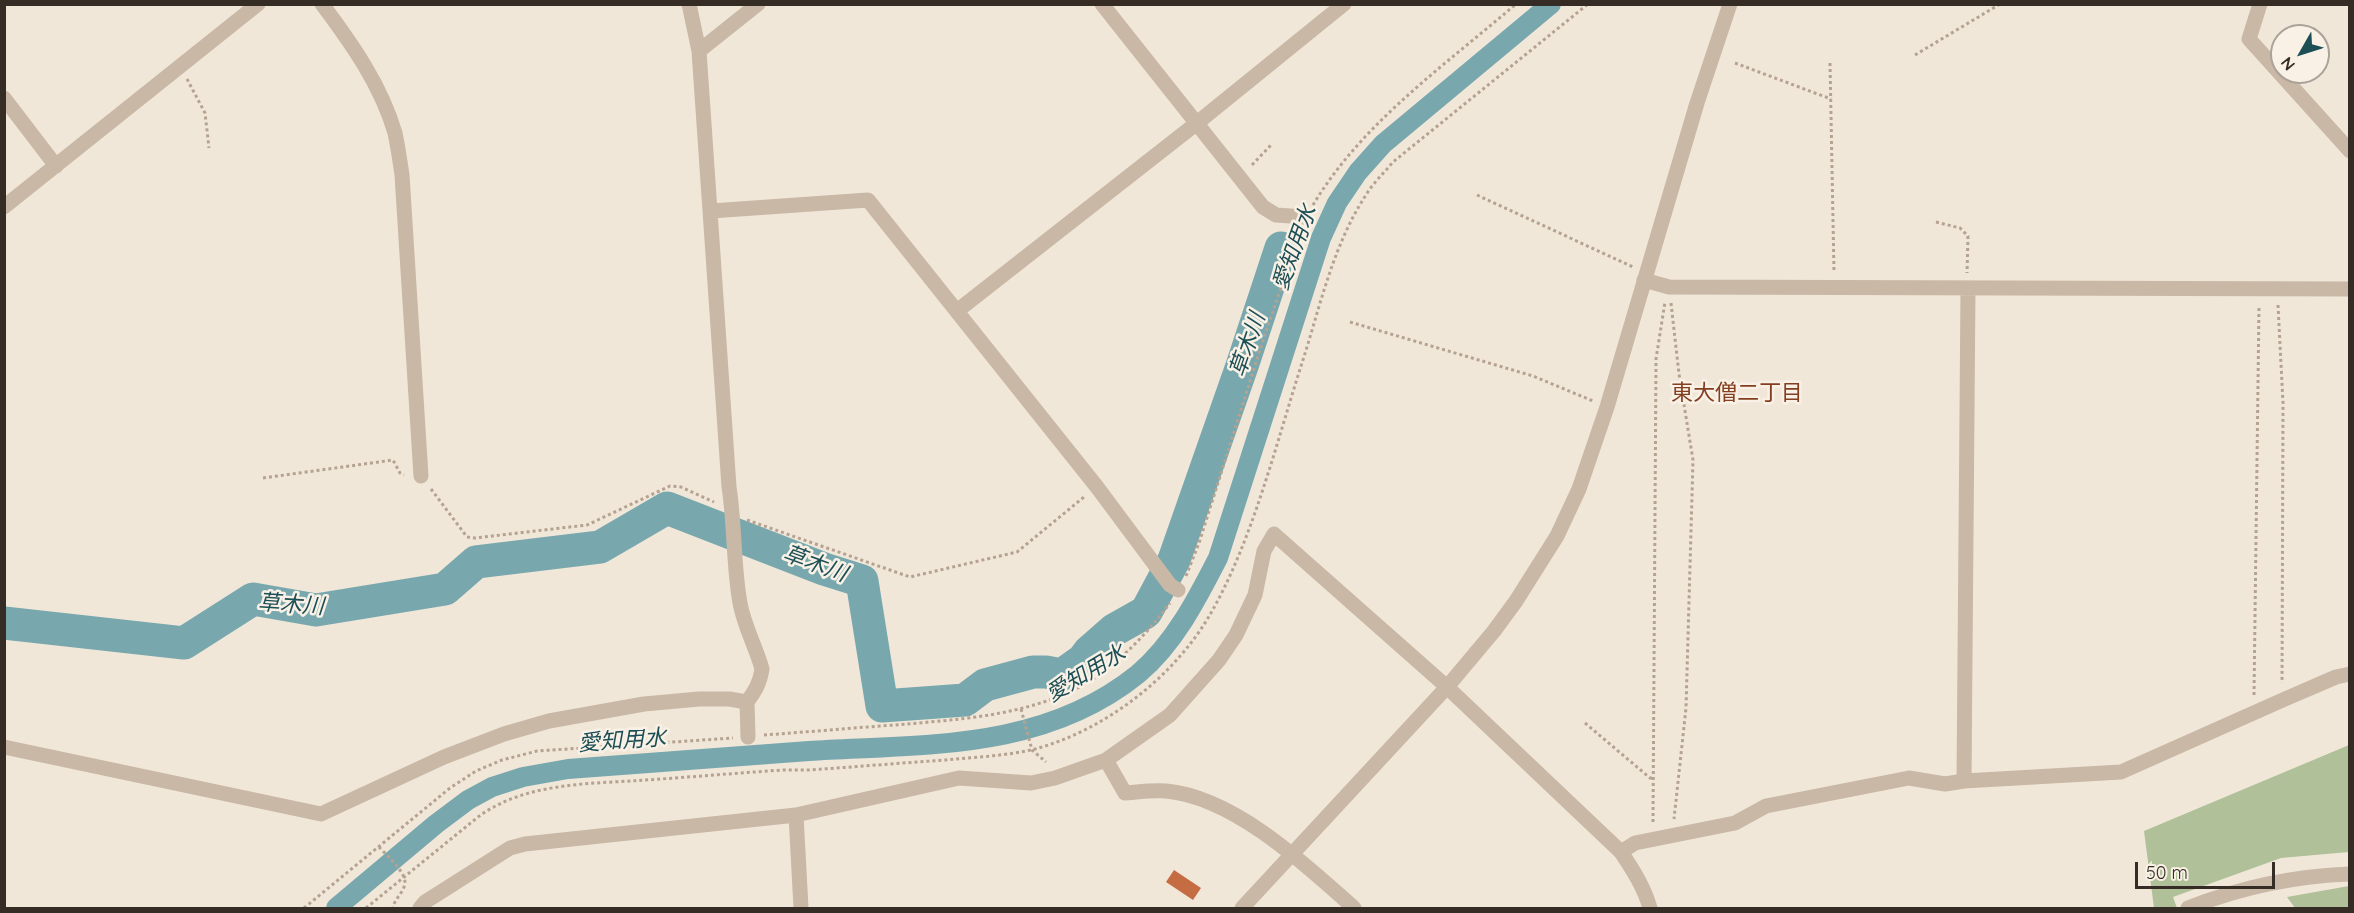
<!DOCTYPE html>
<html>
<head>
<meta charset="utf-8">
<style>
	body { margin:0 }
	#map { position:relative; width:2354px; height:913px; overflow:hidden; background:#f1e7d9; font-family:Quicksand,sans-serif }
	canvas { display:block }
	.frame { position:absolute; inset:0; border:6px solid #352c26; pointer-events:none }
	.north { position:absolute; left:2270px; top:24px; width:60px; height:60px; box-sizing:border-box; background:#f9f1e5; border:2px solid #aba299; border-radius:50%; rotate:231deg; font-size:16px; font-weight:700; line-height:24px; text-align:center; color:#352c26 }
	.north::after { content:''; display:block; margin:auto; width:21px; height:27px; background:#1c4e56; clip-path:polygon(50% 0,100% 100%,50% 72%,0 100%) }
	.scale { position:absolute; left:2135px; top:862px; width:140px; height:27px; box-sizing:border-box; border:3px solid #352c26; border-top:0; padding-left:8px; font-size:18px; line-height:21px; white-space:nowrap; color:#352c26; -webkit-text-stroke:4px #f9f1e5; paint-order:stroke }
</style>
</head>
<body>
<div id="map">
<canvas width="2354" height="913"></canvas>
<div class="frame"></div>
<div class="north">N</div>
<div class="scale">50 m</div>
</div>
<script>
const g = document.querySelector('canvas').getContext('2d');
g.lineJoin = 'round';
function paint(path, color) { g.fillStyle = color; g.fill(path, 'evenodd'); }
function stroke(path, color, width, dash) { g.strokeStyle = color; g.lineWidth = width; g.lineCap = dash ? 'butt' : 'round'; g.setLineDash(dash || []); g.stroke(path); }
function label(font, color, halo, rows, align = 'center') {
  g.font = font + ' Quicksand,"Noto Sans JP",sans-serif'; g.lineWidth = 5; g.setLineDash([]); g.textBaseline = 'middle'; g.strokeStyle = halo; g.fillStyle = color; for (const [text, x, y, turn = 0] of rows) {
    g.save(); g.translate(x, y); g.rotate((+turn || 0) * Math.PI / 180); g.textAlign = isNaN(turn) ? turn : align; if (halo) g.strokeText(text, 0, 0); g.fillText(text, 0, 0); g.restore();
  }
}
paint(new Path2D(`
	M2349,745V852L2281,858L2173,897L2177,908H2154L2144,831Z
	M2349,886V908H2295L2287,897Z`), '#b0c099');
stroke(new Path2D(`
	M336,908L436,824L468,800L492,787L523,777L568,769C648,763 729,757 809,751C924,744 1043,751 1138,674C1174,644 1197,599 1218,558L1321,238L1337,203L1358,172L1383,144L1551,4`), '#78a8ae', 20);
stroke(new Path2D(`
	M4,623L184,643L253,599L316,610L445,589L476,562L600,547L667,508L824,569L862,581L882,706L965,700L985,685L1033,672H1046L1062,675L1083,660L1089,652L1114,630L1146,612L1174,560L1242,366L1281,248`), '#78a8ae', 33);
paint(new Path2D(`
	M1174,870L1201,888L1193,900L1166,882Z`), '#c56c43');
stroke(new Path2D(`
	M1915,55L2000,4
	M1735,63L1831,99
	M1830,63L1834,272
	M187,79L205,113L209,148
	M1252,165L1271,145
	M1477,195L1633,267
	M1313,205C1362,123 1444,66 1516,4
	M1936,222L1960,228L1968,236L1967,273
	M1671,303L1679,374L1693,460L1686,708L1674,819
	M2278,305L2283,403L2282,683
	M1350,322L1533,376L1593,401
	M263,478L393,460L400,473L404,475
	M431,489L467,537L475,538L587,525L670,486L681,487L714,502
	M747,520L910,577L1017,552L1084,497
	M1186,576L1199,543L1265,334L1300,233
	M2254,695L2259,305
	M1021,709L1032,750L1046,762
	M1585,723L1650,778H1653
	M764,735C807,732 851,728 895,725C962,719 1034,716 1093,679C1124,658 1148,632 1170,603
	M1653,822L1656,359L1665,302
	M379,847C387,856 410,875 404,887C401,895 394,900 393,908
	M304,908L450,788L476,771L502,760L537,751L733,738
	M366,908L478,817C525,782 590,784 646,780C692,777 737,773 783,770H808C854,767 900,763 946,760C975,757 1006,756 1035,749C1106,730 1175,676 1211,613C1253,539 1276,444 1302,363C1320,307 1333,245 1366,195C1373,183 1384,173 1393,162L1588,4`), '#b5a290', 3, [3, 3]);
stroke(new Path2D(`
	M322,4C352,44 381,85 395,133C398,147 400,161 402,175L421,476
	M1102,4L1263,207L1276,215L1305,217
	M2260,4L2249,39L2350,151
	M699,51L758,4
	M4,98L56,166
	M4,207L258,4
	M711,211L868,200L1097,487L1170,585L1178,590
	M1644,280L1669,287L2350,289
	M957,311L1197,123L1344,4
	M747,702L748,737
	M4,747L321,814L444,757L504,734L549,721L644,704L699,699H729L747,702C755,691 760,683 762,669C756,647 744,626 740,603C733,564 735,525 729,487L699,51L689,4
	M1106,760L1125,793C1138,792 1153,790 1166,791C1234,797 1306,865 1354,908
	M1964,781L1968,288
	M796,815L801,908
	M1621,852L1635,843L1735,823L1766,806L1909,778L1945,784L1964,781L2121,772L2285,699L2336,677L2350,674
	M420,908L425,902L510,848L525,844L796,815L959,778L1031,783L1055,778L1106,760L1170,715L1219,660L1236,635L1255,595L1264,551L1274,534L1447,687
	M2188,908C2239,888 2295,876 2350,874`), '#c9b8a5', 15);
stroke(new Path2D(`
	M1447,687L1621,852C1633,870 1644,887 1650,908
	M1242,908L1447,687L1494,631L1516,601L1557,536L1579,489L1607,407L1697,103L1730,4`), '#c9b8a5', 15);
label('italic 22px', '#1c4e56', '#f9f1e5', [
	["愛知用水",1295,248,-70],
	["草木川",1248,345,-71],
	["草木川",815,564,20],
	["草木川",291,605,4],
	["愛知用水",1086,674,-31],
	["愛知用水",622,741,-4]
]);
label('22px', '#833f20', '#f9f1e5', [
	["東大僧二丁目",1737,393]
]);
</script>
</body>
</html>
